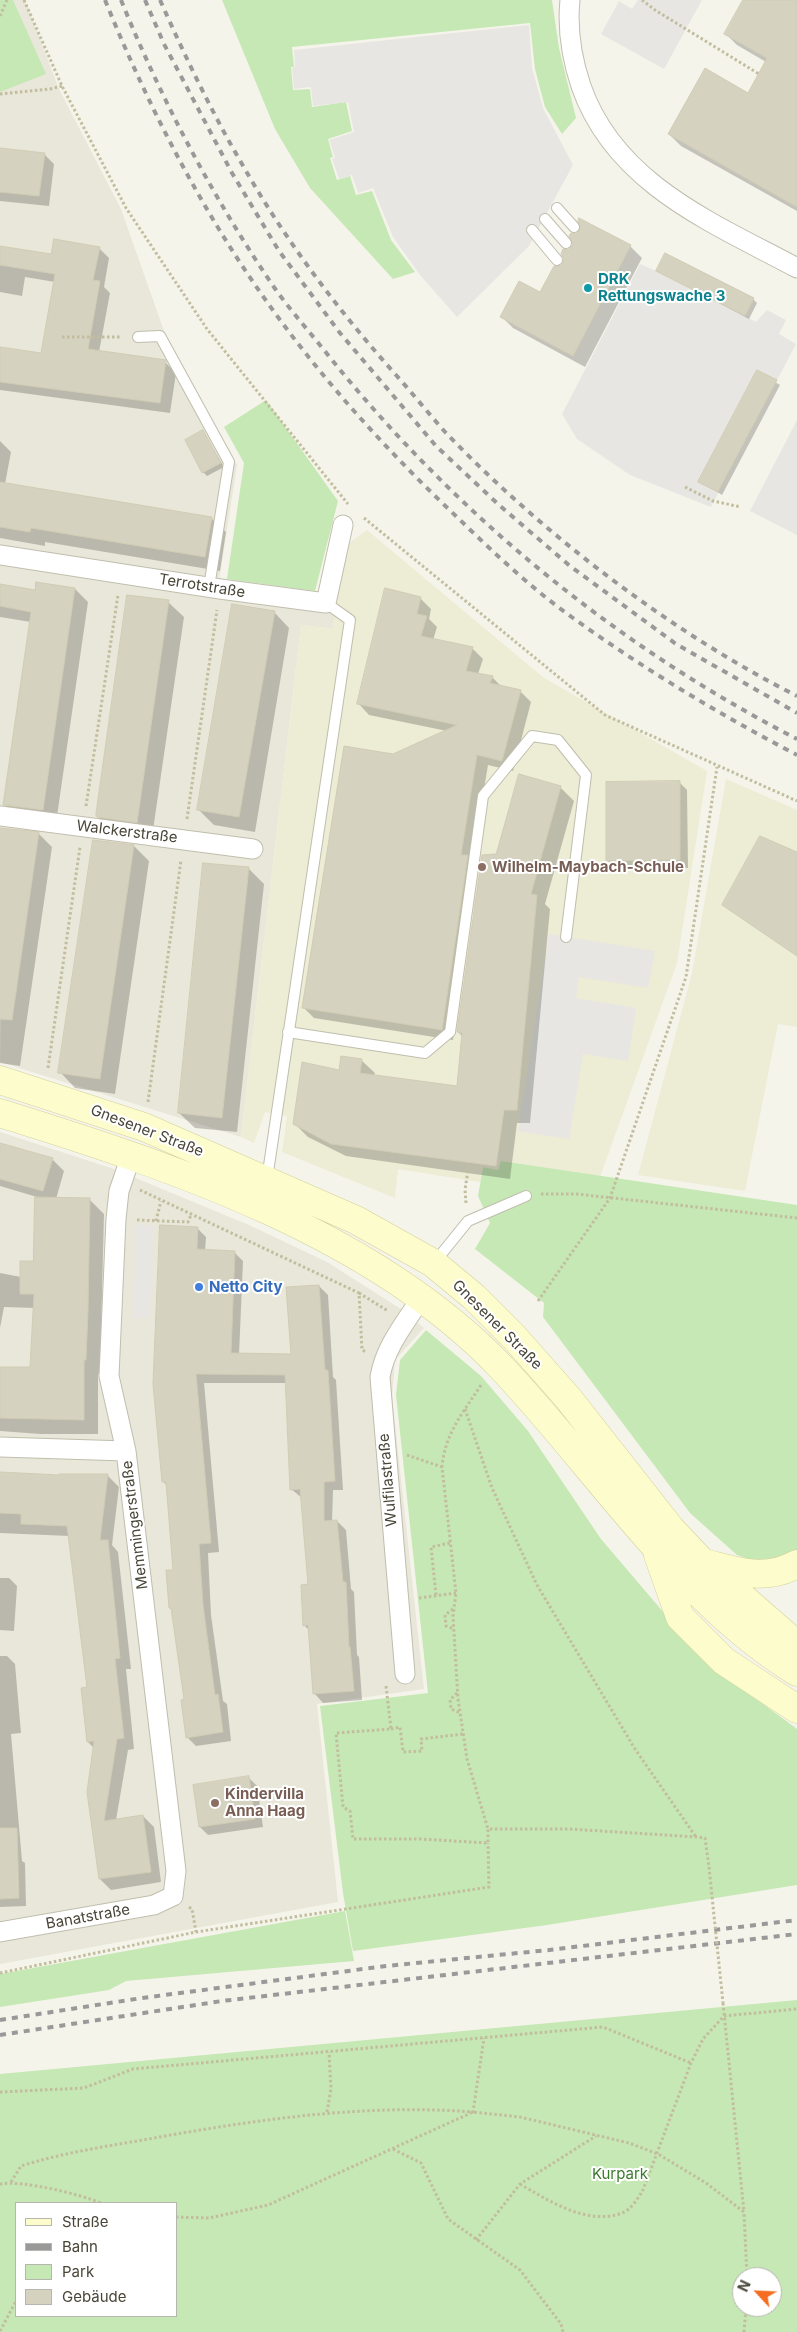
<!DOCTYPE html>
<html>
<head>
<meta charset="utf-8">
<style>
	body { margin:0 }
	#map { position:relative; width:797px; height:2332px; overflow:hidden; background:#f5f4ea; font-family:Inter,sans-serif }
	canvas { display:block }
	.legend { position:absolute; left:15px; top:2202px; width:162px; height:115px; box-sizing:border-box; background:#fff; border:1px solid #b6b5af; margin:0; padding:6px 9px; list-style:none; font-size:15px; color:#494638 }
	.legend li { display:flex; align-items:center; gap:10px; height:25px }
	.legend b { width:25px; border:1px solid #b6b5af }
	.north { position:absolute; left:732px; top:2267px; width:50px; height:50px; box-sizing:border-box; background:#fff; border:1px solid #b6b5af; border-radius:50%; rotate:295deg; font-size:14px; font-weight:700; line-height:20px; text-align:center; color:#494638 }
	.north::after { content:''; display:block; margin:auto; width:18px; height:22px; background:#f56d21; clip-path:polygon(50% 0,100% 100%,50% 72%,0 100%) }
</style>
</head>
<body>
<div id="map">
<canvas width="797" height="2332"></canvas>
<ul class="legend">
<li><b style="height:6px;background:#fdfccc"></b>Straße</li>
<li><b style="height:6px;background:#999"></b>Bahn</li>
<li><b style="height:14px;background:#c6e8b5"></b>Park</li>
<li><b style="height:14px;background:#d6d2c0"></b>Gebäude</li>
</ul>
<div class="north">N</div>
</div>
<script>
const g = document.querySelector('canvas').getContext('2d');
g.lineJoin = 'round';
function paint(path, color) { g.fillStyle = color; g.fill(path, 'evenodd'); }
function stroke(path, color, width, dash) { g.strokeStyle = color; g.lineWidth = width; g.lineCap = dash ? 'butt' : 'round'; g.setLineDash(dash || []); g.stroke(path); }
function label(font, color, halo, rows, align = 'center') {
  g.font = font + ' Inter,sans-serif'; g.lineWidth = 4; g.setLineDash([]); g.textBaseline = 'middle'; g.strokeStyle = halo; g.fillStyle = color; for (const [text, x, y, turn = 0] of rows) {
    g.save(); g.translate(x, y); g.rotate((+turn || 0) * Math.PI / 180); g.textAlign = isNaN(turn) ? turn : align; if (halo) g.strokeText(text, 0, 0); g.fillText(text, 0, 0); g.restore();
  }
}
paint(new Path2D(`
	M0,0H25L59,89L121,209L164,331L237,465L219,581L337,597L333,629L301,625L241,1137L0,1062Z
	M0,1132L114,1169L249,1225L327,1262L404,1311L424,1328L395,1360L392,1397L424,1689L317,1704L338,1902L0,1964Z`), '#e9e7d9');
paint(new Path2D(`
	M367,530L544,678L707,771L677,963L600,1177L502,1161L498,1170L483,1167L480,1182L398,1169L395,1198L282,1152L287,1116L265,1112L254,1143L241,1137L301,625L333,629L337,597L349,543Z
	M726,779L797,810V1027L778,1024L745,1191L638,1175L692,973Z`), '#edecd5');
paint(new Path2D(`
	M0,0H13L46,74L0,92Z
	M222,0H552L559,48L576,118L562,134L545,107L535,69L530,23L292,47L294,67H291L293,90L310,89L312,107L346,102L352,131L328,139L333,157L330,158L337,180L350,176L356,195L372,191L391,240L415,272L393,279L310,188L275,129Z
	M266,400L338,501L315,591L227,579L244,463L224,427Z
	M501,1161L797,1205V1554L764,1565L737,1555L690,1513L543,1317L544,1303L475,1249L490,1223L478,1196L483,1167L498,1170Z
	M426,1330L481,1376L528,1431L601,1539L705,1661L797,1729V1885L547,1925L353,1951L343,1893L320,1706L428,1693L396,1395L400,1360Z
	M345,1911L354,1961L126,1981L109,1990L0,2007V1974Z
	M797,2000V2332H0V2074ZM16,2203H176V2316H16ZM742,2277H772V2307H742Z`), '#c6e8b5');
paint(new Path2D(`
	M638,0H702L664,69L601,34L619,1L632,9Z
	M529,25L532,68L543,108L573,165L529,246L457,317L420,275L393,237L373,188L358,193L352,175L339,179L332,159L335,157L329,140L354,132L348,102L313,106L311,87L294,89L292,68L295,67L294,50Z
	M665,253L754,298L745,316L756,322L767,310L786,320L779,334L796,344L711,507L630,475L577,439L562,414L640,264L656,271Z
	M797,420V535L750,511Z
	M549,934L655,951L648,988L579,977L576,998L636,1008L628,1061L583,1054L569,1139L518,1131Z
	M136,1225H153L150,1318H133Z`), '#e7e6e2');
paint(new Path2D(`
	M744,0H797V211L681,146L669,134L748,94L766,62L737,45L725,33Z
	M0,149L44,154L54,164L49,206L0,201Z
	M580,220L630,246L642,258L585,367L513,328L501,316L540,293L565,263L562,254L574,245L576,235L582,230Z
	M0,248L52,255L99,248L109,258L104,287L110,293L99,352L165,362L176,373L170,413L0,390V349L42,355L55,282L25,277L22,296L0,292Z
	M658,270L753,299L757,303L749,319Z
	M758,372L780,385L722,495L700,481Z
	M203,432L224,467L207,476L203,472Z
	M0,441L11,452L5,484L211,518L226,532L220,571L45,542V546L0,538Z
	M0,585L36,591L75,589L88,602L56,823L18,818L5,805L31,622L0,617Z
	M421,599L431,609L429,619L437,627L433,640L472,648L483,659L478,674L492,677L502,687L520,691L531,702L513,771L488,765L472,861L478,867L453,1040L314,1018L304,1008L394,755L447,731L369,715L359,704Z
	M168,602L184,617L152,837L114,832L98,817Z
	M274,612L289,628L255,832L214,825L199,810Z
	M679,782L687,790L688,868L616,869L608,861Z
	M560,787L574,801L545,904L550,909L530,1123H517L510,1179L346,1156L308,1137L294,1123L340,1072L361,1060L375,1073L374,1076L458,1088L463,1037L458,1032L497,856Z
	M1,829L39,834L52,847L20,1066L0,1063Z
	M134,846L149,861L115,1094L75,1088L60,1072Z
	M248,868L264,884L237,1132L195,1128L179,1113Z
	M0,1145L52,1159L64,1171L56,1199L90,1200L104,1214L100,1374H98V1434H40L0,1431V1373L32,1368L34,1308L4,1307L0,1328V1273L21,1277L34,1263L37,1197L0,1186Z
	M197,1228L206,1237L205,1251L234,1252L243,1261L239,1355H292L319,1286L328,1295L333,1377L336,1380L343,1490H333L332,1522L337,1521L346,1530L351,1589L354,1592L357,1655L359,1657L362,1700L323,1703L315,1694L310,1631L304,1625L310,1585L302,1498L291,1489L287,1383H204L219,1552L208,1553L211,1615L223,1701L227,1704L231,1741L196,1746L187,1737L186,1700L172,1610L170,1608L174,1571L167,1486L163,1481Z
	M0,1474L61,1477V1475L108,1476L119,1487L112,1545L118,1552L131,1669H126L134,1749L128,1750L116,1820L143,1816L154,1827L161,1882L111,1890L100,1879L94,1748L88,1742V1688L69,1536L0,1533Z
	M0,1578H9L17,1586L14,1631L0,1630Z
	M0,1656H7L15,1664L21,1733L11,1734L22,1861L25,1863L26,1906L0,1907Z
	M249,1778L257,1786L263,1827L208,1835L200,1827Z`), '#0003');
const building = new Path2D(`
	M743,0H797V207L668,134L705,68L748,93L767,58L724,34Z
	M0,148L45,153L39,196L0,192Z
	M579,218L631,245L573,356L500,317L519,281L540,292L554,266L562,265L564,259L561,254L563,249L568,250L573,245L569,236L571,233L576,234L580,230L578,221Z
	M54,239L100,247L93,280L100,281L88,349L166,360L160,403L0,382V347L41,353L55,274L0,265V246L51,254Z
	M665,253L754,298L745,316L656,271Z
	M757,370L777,380L718,492L698,482Z
	M203,430L221,463L202,473L185,440Z
	M0,482L212,517L205,557L31,528L30,532L0,527Z
	M36,582L75,588L43,810L3,805L31,612L0,606V584L35,590Z
	M385,588L421,597L417,614L427,616L421,636L473,647L466,671L493,676L490,683L521,690L502,761L477,755L461,855H468L442,1030L302,1008L344,746L393,754L457,725L357,704Z
	M127,595L169,600L137,823L97,817L96,815Z
	M232,604L275,611L239,817L197,810Z
	M519,774L561,786L531,894L537,895L517,1110H504L496,1166L331,1144L293,1124L302,1062L339,1070L341,1056L362,1059L360,1073L457,1086L462,1033L457,1032L482,855L496,854Z
	M680,781V860L606,861V782Z
	M0,828L39,832L12,1020L0,1019Z
	M760,836L797,852V956L722,905Z
	M93,840L134,845L100,1079L58,1073Z
	M203,863L249,867L222,1118L178,1113Z
	M0,1143L53,1158L43,1191L0,1179Z
	M35,1197L90,1198L88,1311L86,1360H84V1420L0,1418V1367H30L34,1294H20V1261H33Z
	M160,1225L198,1227L197,1249L235,1251L231,1353L291,1354L286,1287L319,1285L325,1370H328L335,1481L324,1482V1521L337,1520L343,1582H346L349,1647H350L354,1691L313,1694L308,1625L303,1626L301,1585L308,1584L300,1489L290,1490L285,1375L196,1374L211,1543L199,1544L203,1605L215,1695L218,1694L223,1732L186,1738L181,1700L184,1699L171,1608H169L166,1570H173L166,1482H162L153,1384Z
	M0,1472L59,1475V1474H108L100,1540H108L120,1658L115,1659L124,1738L117,1739L104,1821L143,1815L151,1872L99,1879L87,1792L94,1741L87,1742L81,1688L87,1687L67,1526L21,1524V1514L0,1513Z
	M249,1776L255,1819L199,1827L193,1785Z
	M0,1828H17L19,1898L0,1899Z`);
paint(building, '#d6d2c0');
stroke(building, '#d1ccb3', 1);
const lane = new Path2D(`
	M557,208L574,227
	M545,219L566,243
	M532,230L557,260
	M138,337L160,336L229,462L209,587
	M288,1032L425,1053L450,1032L483,796L532,736L558,740L586,775L566,937
	M267,1179L350,620L326,603
	M434,1263L468,1221L526,1196`);
const street = new Path2D(`
	M570,0C567,29 572,59 581,86C615,184 713,223 797,268
	M0,555L220,589L326,603L343,525
	M0,816L253,849
	M0,1447L126,1451
	M405,1674L380,1377C385,1347 405,1323 422,1297
	M0,1932L154,1905L173,1896L176,1871L126,1451L109,1376L116,1219L119,1191L131,1156`);
const secondary = new Path2D(`
	M0,1080L144,1127L356,1220L433,1263L474,1297L514,1337L568,1398L670,1528L702,1562L797,1645
	M0,1113C171,1166 372,1233 499,1365C594,1464 679,1600 797,1672
	M658,1555L680,1617L724,1661L797,1709
	M704,1563C738,1571 764,1582 797,1564`);
stroke(lane, '#c0bead', 12);
stroke(street, '#c0bead', 21);
stroke(secondary, '#d3d09b', 29);
stroke(new Path2D(`
	M24,0L62,86L126,208L207,329L348,504
	M642,0L655,10L759,74
	M0,16L7,0
	M0,94L50,89L62,86
	M62,337H122
	M685,487L713,501L741,507
	M364,518L605,715L797,801
	M86,806L118,595
	M187,819L217,610
	M48,1068L80,847
	M148,1102L181,860
	M140,1190L359,1293L362,1350L366,1352
	M541,1194H576L797,1218
	M466,1203L465,1190L469,1163
	M137,1220L188,1222L191,1215
	M156,1221L161,1201
	M359,1293L388,1311
	M538,1301L610,1198L686,977L717,767
	M481,1385C463,1413 445,1433 442,1467L456,1593L453,1616L458,1699L467,1759L488,1829
	M465,1409L492,1488L537,1585L635,1749L696,1837
	M407,1455L442,1467
	M436,1595L431,1547L450,1543
	M419,1598L456,1593
	M453,1609L445,1615L446,1626L454,1629
	M386,1686L391,1729L336,1733L343,1807L350,1811L353,1839H420L488,1843V1829H569L697,1837L705,1838L709,1867
	M457,1693L450,1700L451,1709L460,1713
	M391,1729L400,1727L403,1752L422,1751L421,1739L463,1734
	M189,1907L192,1909L196,1932
	M0,1973L196,1932L489,1887L488,1843
	M723,2003L744,2212
	M0,2092L84,2088L133,2069L603,2027L691,2063
	M327,2112L331,2089L329,2052
	M393,2149L421,2163L448,2219L520,2270L561,2324L563,2332
	M11,2182L21,2166C68,2151 117,2145 165,2136C268,2118 369,2104 473,2112L484,2038
	M0,2184C23,2180 79,2194 101,2203
	M520,2184C549,2201 588,2226 622,2213C631,2210 638,2198 643,2190L691,2063L703,2039L724,2016L797,2009
	M176,2217L209,2218L268,2205L473,2112L520,2117L629,2143L658,2154L706,2183L744,2212L747,2277
	M476,2240L520,2184L596,2136
	M0,2331L16,2301
	M744,2332L746,2307`), '#c2bd9e', 3, [2.5, 2.5]);
stroke(lane, '#fff', 10);
stroke(street, '#fff', 19);
stroke(secondary, '#fdfccc', 28);
stroke(new Path2D(`
	M105,0C146,101 197,202 260,292C317,374 386,450 458,518C494,553 531,588 573,618C644,669 719,714 797,755
	M121,0C162,101 214,200 276,290C291,311 308,330 324,350C452,511 614,645 797,739
	M145,0L164,44L232,173L279,251L340,333L436,446L499,505L570,566L676,644L797,713
	M160,0C185,56 211,111 242,164C285,240 338,310 396,375C413,394 429,414 446,433C543,534 672,633 797,696
	M0,2020L142,1998L386,1966L549,1950L797,1920
	M0,2035L222,2001L797,1934`), '#999', 4, [6, 6]);
stroke(new Path2D(`
	M709,1867L723,2003`), '#c2bd9e', 3, [2.5, 2.5]);
for (const [x, y, r, color] of [
	[588,288,5,"#0f9aa8"],
	[482,867,5,"#8d6e63"],
	[199,1287,5,"#3f7fe0"],
	[215,1803,5,"#8d6e63"]
]) { const dot = new Path2D(); dot.arc(x, y, r, 0, 2 * Math.PI); g.fillStyle = color; g.fill(dot); stroke(dot, '#fff', 2); }
label('bold 15px', '#0d838f', '#fff', [
	["DRK",598,279],
	["Rettungswache 3",598,296]
], 'left');
label('15px', '#494638', '#fff', [
	["Terrotstraße",202,586,9],
	["Walckerstraße",127,832,7],
	["Gnesener Straße",147,1131,21],
	["Gnesener Straße",497,1325,45],
	["Wulfilastraße",388,1480,-95],
	["Memmingerstraße",135,1525,-97],
	["Banatstraße",88,1917,-10]
]);
label('bold 15px', '#785e54', '#fff', [
	["Wilhelm-Maybach-Schule",492,867],
	["Kindervilla",225,1794],
	["Anna Haag",225,1811]
], 'left');
label('bold 15px', '#366cbe', '#fff', [
	["Netto City",209,1287]
], 'left');
label('15px', '#397a2c', '#fff', [
	["Kurpark",620,2174]
]);
</script>
</body>
</html>
